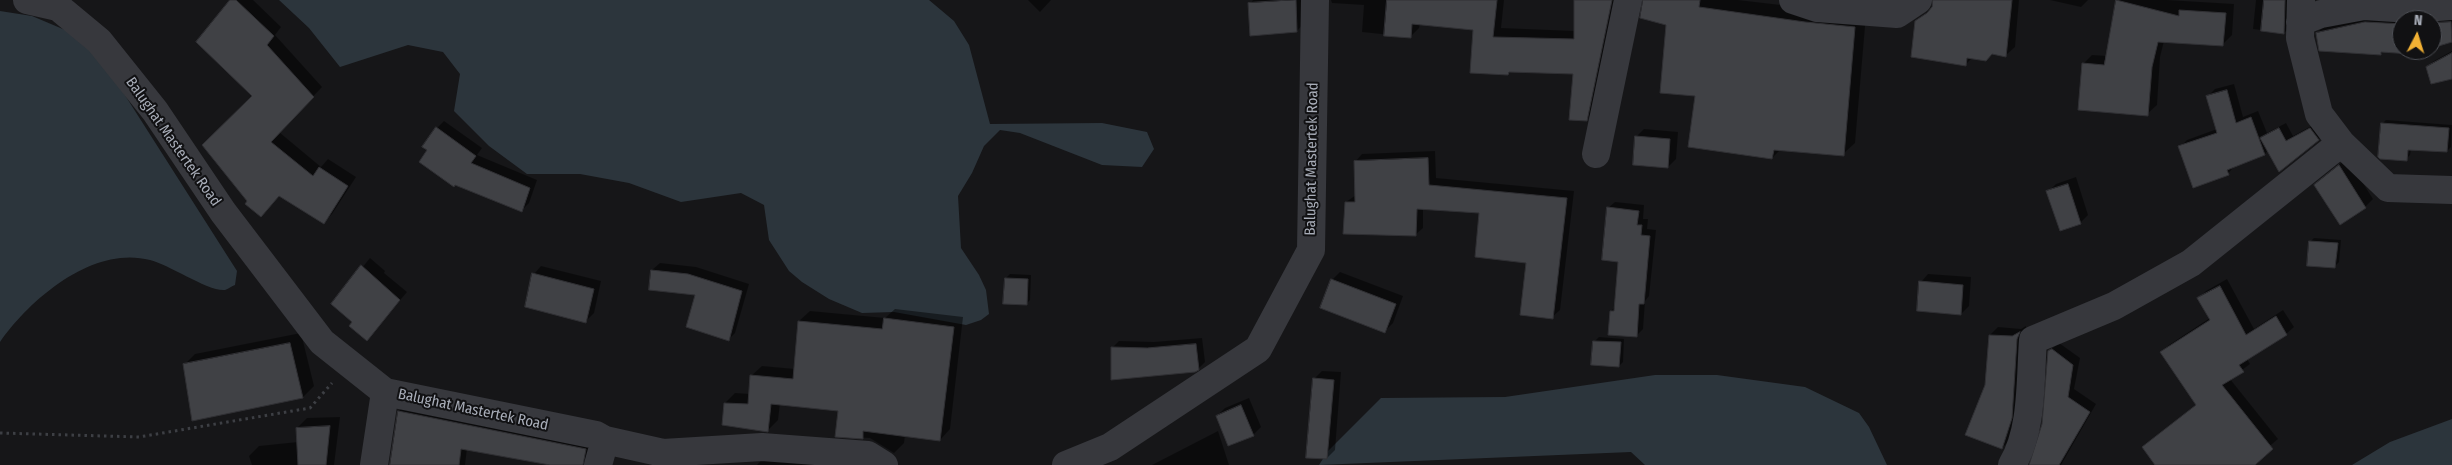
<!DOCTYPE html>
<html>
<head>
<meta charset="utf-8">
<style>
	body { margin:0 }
	#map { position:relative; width:2452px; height:465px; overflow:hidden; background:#161618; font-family:"Fira Sans Condensed",sans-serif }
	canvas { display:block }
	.north { position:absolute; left:2392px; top:10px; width:50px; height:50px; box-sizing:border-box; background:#111113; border:1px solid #4d4f55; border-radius:50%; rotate:5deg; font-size:14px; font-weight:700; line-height:20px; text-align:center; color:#a8adb8 }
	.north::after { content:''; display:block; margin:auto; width:18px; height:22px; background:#f2b134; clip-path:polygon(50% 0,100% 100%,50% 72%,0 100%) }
</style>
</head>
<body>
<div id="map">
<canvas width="2452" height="465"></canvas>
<div class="north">N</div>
</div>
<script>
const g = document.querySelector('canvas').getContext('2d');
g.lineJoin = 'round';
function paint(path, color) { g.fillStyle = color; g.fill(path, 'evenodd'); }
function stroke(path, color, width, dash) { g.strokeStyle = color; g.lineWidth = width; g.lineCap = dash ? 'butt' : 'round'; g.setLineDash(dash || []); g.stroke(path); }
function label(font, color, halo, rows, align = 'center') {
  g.font = font + ' "Fira Sans Condensed",sans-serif'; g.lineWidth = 4; g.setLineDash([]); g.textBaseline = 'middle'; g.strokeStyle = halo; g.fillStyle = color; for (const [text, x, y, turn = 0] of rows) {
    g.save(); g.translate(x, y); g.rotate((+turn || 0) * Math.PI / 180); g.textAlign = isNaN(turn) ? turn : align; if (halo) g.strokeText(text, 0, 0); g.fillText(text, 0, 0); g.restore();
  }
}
paint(new Path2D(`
	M279,0H929L954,21L969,45L990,124L1102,123L1147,132L1154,149L1142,167L1102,165L1020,133L1000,130L984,146L972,173L958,196L961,248L979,275L986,290L989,314L981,320L966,325L894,312L862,313L829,299L802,282L789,271L769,240L764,205L741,193L681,202L629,183L580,174H527L489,146L454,111L460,74L443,52L408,45L340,67L309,28Z
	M0,11L32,16L77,35L107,67L237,271L235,285C232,286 228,289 225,290C209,292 168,264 150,260C93,245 30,299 0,342Z
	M1655,375H1717L1805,387L1859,413L1869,427L1887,465H1645L1631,452L1319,465L1328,451L1381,398L1505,397Z
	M2452,419V465H2352L2390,442Z`), '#2c353c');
paint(new Path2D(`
	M231,0H253L281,27L275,35L322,87L279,132L321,167L328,159L356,177L332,214L324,222L280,195L261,216L249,201L254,96Z
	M1028,0H1051L1040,12Z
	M1253,0H1304L1305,22L1297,31L1250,4Z
	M1331,0H1504L1501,28L1575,31V0H1619L1595,111L1586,120L1574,73L1511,71L1508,74L1474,29L1420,24L1419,28L1410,37L1362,32L1364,5L1332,3Z
	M1644,0H1738L1866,15L1855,143L1843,154L1781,149L1772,158L1697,94L1667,24Z
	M1935,0H2019L2015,47L2006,55L1993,53L1973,57L1965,65L1920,19L1933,6Z
	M2050,0H2088L2081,7Z
	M2117,0H2167L2234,4L2232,35L2223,44L2164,41L2160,57L2157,105L2147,114L2083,64L2092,55L2107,56Z
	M2256,0H2292L2290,27L2284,33L2253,29Z
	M2372,16L2452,17V41L2432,46V20H2402V50H2419L2384,51L2381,54L2317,33L2323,27Z
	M2452,51V78L2427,67L2434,61Z
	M2234,84L2243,117L2258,111L2267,133L2286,123L2293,136L2317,123L2325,133L2319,139L2268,150L2265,154L2235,165L2228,174L2180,147L2187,140L2217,129L2208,96L2215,89Z
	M2386,120L2452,125L2451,147L2447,151L2411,149L2410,155L2406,159L2382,124Z
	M444,121L482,148L477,155L537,180L529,203L521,211L429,150L437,128Z
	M1644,129L1678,132L1676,159L1668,167L1636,137Z
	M1435,151L1436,178L1574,191L1560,310L1552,317L1528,262L1481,212L1423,208V228L1415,235L1346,202L1356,195L1355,162L1362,154Z
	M2347,158L2373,199L2365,207L2315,185Z
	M2076,177L2088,215L2080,223L2048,192L2056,184Z
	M1615,202L1644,205L1643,219H1648L1647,229L1656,230L1649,296L1645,301L1643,329L1636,336L1611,311L1615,307L1619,261L1608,208Z
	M2314,238L2341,240L2339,262L2335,266L2310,242Z
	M370,258L385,271L384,273L407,292L367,339L353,322L333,304Z
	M660,263L696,267L749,284L735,333L728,340L696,294L652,270Z
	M541,266L601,281L594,313L586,321L534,274Z
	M1340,272L1403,296L1393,323L1385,331L1332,280Z
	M1010,274L1031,275L1030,300L1026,304L1006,278Z
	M1928,274L1971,277L1969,306L1961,314L1921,282Z
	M2227,279L2254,329L2283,310L2294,327L2286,334L2247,359L2250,364L2230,379L2278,439L2247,465H2157L2143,447L2197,404L2162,353L2169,345L2210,318L2199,298L2206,291Z
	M895,309L963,317L950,429L940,440L905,435L904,443L894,453L870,438L836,436L839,409L780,403L778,420L768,430L725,403L735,393L750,394L751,376L762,366L795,369L799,321L810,311L885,318Z
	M2026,326L2019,409L2010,440L2002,448L1990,335L1998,327L2021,329Z
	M301,333L314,386L303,397L184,365L195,354Z
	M1599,337L1624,339L1623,362L1619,366L1595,341Z
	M1202,338L1205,362L1198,369L1112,348L1119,341L1154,342Z
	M2059,343L2080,358L2074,389L2096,404L2061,465H2030L2044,423L2049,351Z
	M1322,371L1341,372L1335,450L1327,458L1314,379Z
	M1249,398L1261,427L1253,435L1217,416L1225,408Z
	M407,403L593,441V465H545V463L467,448L465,465H391L399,411Z
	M340,417L334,465H252L249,456L259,446L298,442L297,428L307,418Z
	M1218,431L1229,465H1152Z
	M765,456L874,465H757Z`), '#0007');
const building = new Path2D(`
	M230,0H236L274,36L267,45L314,97L271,142L313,176L319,167L348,186L324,224L279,196L261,217L245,204L247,201L202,145L252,96L196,42Z
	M1296,0L1297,32L1250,36L1248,3Z
	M1387,0H1497L1493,37L1574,39V0H1612L1587,121L1569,120L1573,74L1509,72L1508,75L1470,73L1473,30L1412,24L1411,38L1384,36Z
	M1643,0H1700L1699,7L1805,22L1855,27L1844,156L1774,150L1772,159L1688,147L1695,96L1660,93L1666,25L1640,18Z
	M1933,0H2012L2006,57L1992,54L1986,61L1967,58L1966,66L1911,57L1915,21L1927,13L1932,7Z
	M2116,0L2179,16V10L2226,13L2223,46L2158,42L2152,67L2148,116L2078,110L2082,63L2104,65Z
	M2264,0H2285L2284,34L2261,31Z
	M2365,22L2402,24V50H2423L2411,54L2381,52V55L2319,51L2316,33Z
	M2451,22L2452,42L2432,48V23Z
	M2452,53V79L2431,84L2426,67Z
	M2227,90L2236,123L2251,117L2265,155L2227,170L2229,175L2193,188L2178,146L2217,133L2206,96Z
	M2381,123L2449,128L2447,152L2408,150L2407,161L2380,159L2378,157Z
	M436,127L476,156L471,163L530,188L522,212L455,185L454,187L419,162L427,150L422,147Z
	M2279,128L2286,141L2310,128L2319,140L2279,172L2260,138Z
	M1635,136L1670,139L1668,168L1633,165Z
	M1428,158L1429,185L1567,198L1553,319L1520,315L1526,263L1475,257L1479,213L1417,209L1416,236L1343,234L1345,202H1355L1354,161Z
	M2339,165L2366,208L2340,225L2314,185Z
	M2068,184L2081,224L2060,231L2046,191Z
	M1607,207L1639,211L1637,225H1642L1641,235L1650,236L1644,304H1639L1637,337L1608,335L1610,311H1614L1618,262L1602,260Z
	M2309,241L2338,243L2335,268L2307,266Z
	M361,265L400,300L367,341L349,326L352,322L331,304Z
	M651,270L688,274L742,291L729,341L686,327L695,295L649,290Z
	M532,273L594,289L586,323L525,307Z
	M1005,278L1028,279L1027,305L1003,304Z
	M1331,279L1396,304L1385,333L1320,308Z
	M1919,281L1963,285L1961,315L1917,311Z
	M2220,286L2246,335L2276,316L2287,335L2239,365L2244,372L2222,385L2273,449L2255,465H2155L2142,447L2196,405L2160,352L2210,320L2197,298Z
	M884,318L954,327L940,441L863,431V439L835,437L838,411L771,404L768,432L722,425L724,403L748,404L750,375L793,379L798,321L882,329Z
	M2020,332L2017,339L2012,418L2002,449L1965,435L1985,385L1989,335L2012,336Z
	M1593,341L1621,342L1619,367L1591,365Z
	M290,343L303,398L192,421L183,364Z
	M1196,344L1199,370L1195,372L1111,380V347L1147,348Z
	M2052,349L2073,365L2068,397L2090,412L2059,465H2029L2042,424L2048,351Z
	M1313,378L1334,380L1327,459L1306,458Z
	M1241,405L1254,436L1228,446L1216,416Z
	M398,411L586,449L583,465H550L461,449L459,465H390Z
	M330,426L326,465H298L296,428Z`);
paint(building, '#404145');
stroke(building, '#303034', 1);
stroke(new Path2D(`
	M0,433L139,437L310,408L332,383`), '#3d3f44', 3, [2.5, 4]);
stroke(new Path2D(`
	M27,0L58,7L99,41L155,111L223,212L322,342L385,392L596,435L605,440L663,453L762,447L868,455L884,465
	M1793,0L1817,8L1897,14L1918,0
	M2301,0L2300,38L2319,114L2341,143L2388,188L2452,190
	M2300,22L2321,14L2364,6L2411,9L2452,6
	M1596,154L1628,0
	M374,465L385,392
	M598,465L605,440
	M1066,465L1110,447L1258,349L1311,250L1315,0
	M2012,465C2033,430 2030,380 2033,340L2114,306L2191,263L2341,143`), '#37383d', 28);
label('15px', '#a8adb8', '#111113', [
	["Balughat Mastertek Road",173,142,55],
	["Balughat Mastertek Road",1312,159,-89],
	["Balughat Mastertek Road",473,410,12]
]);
</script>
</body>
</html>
